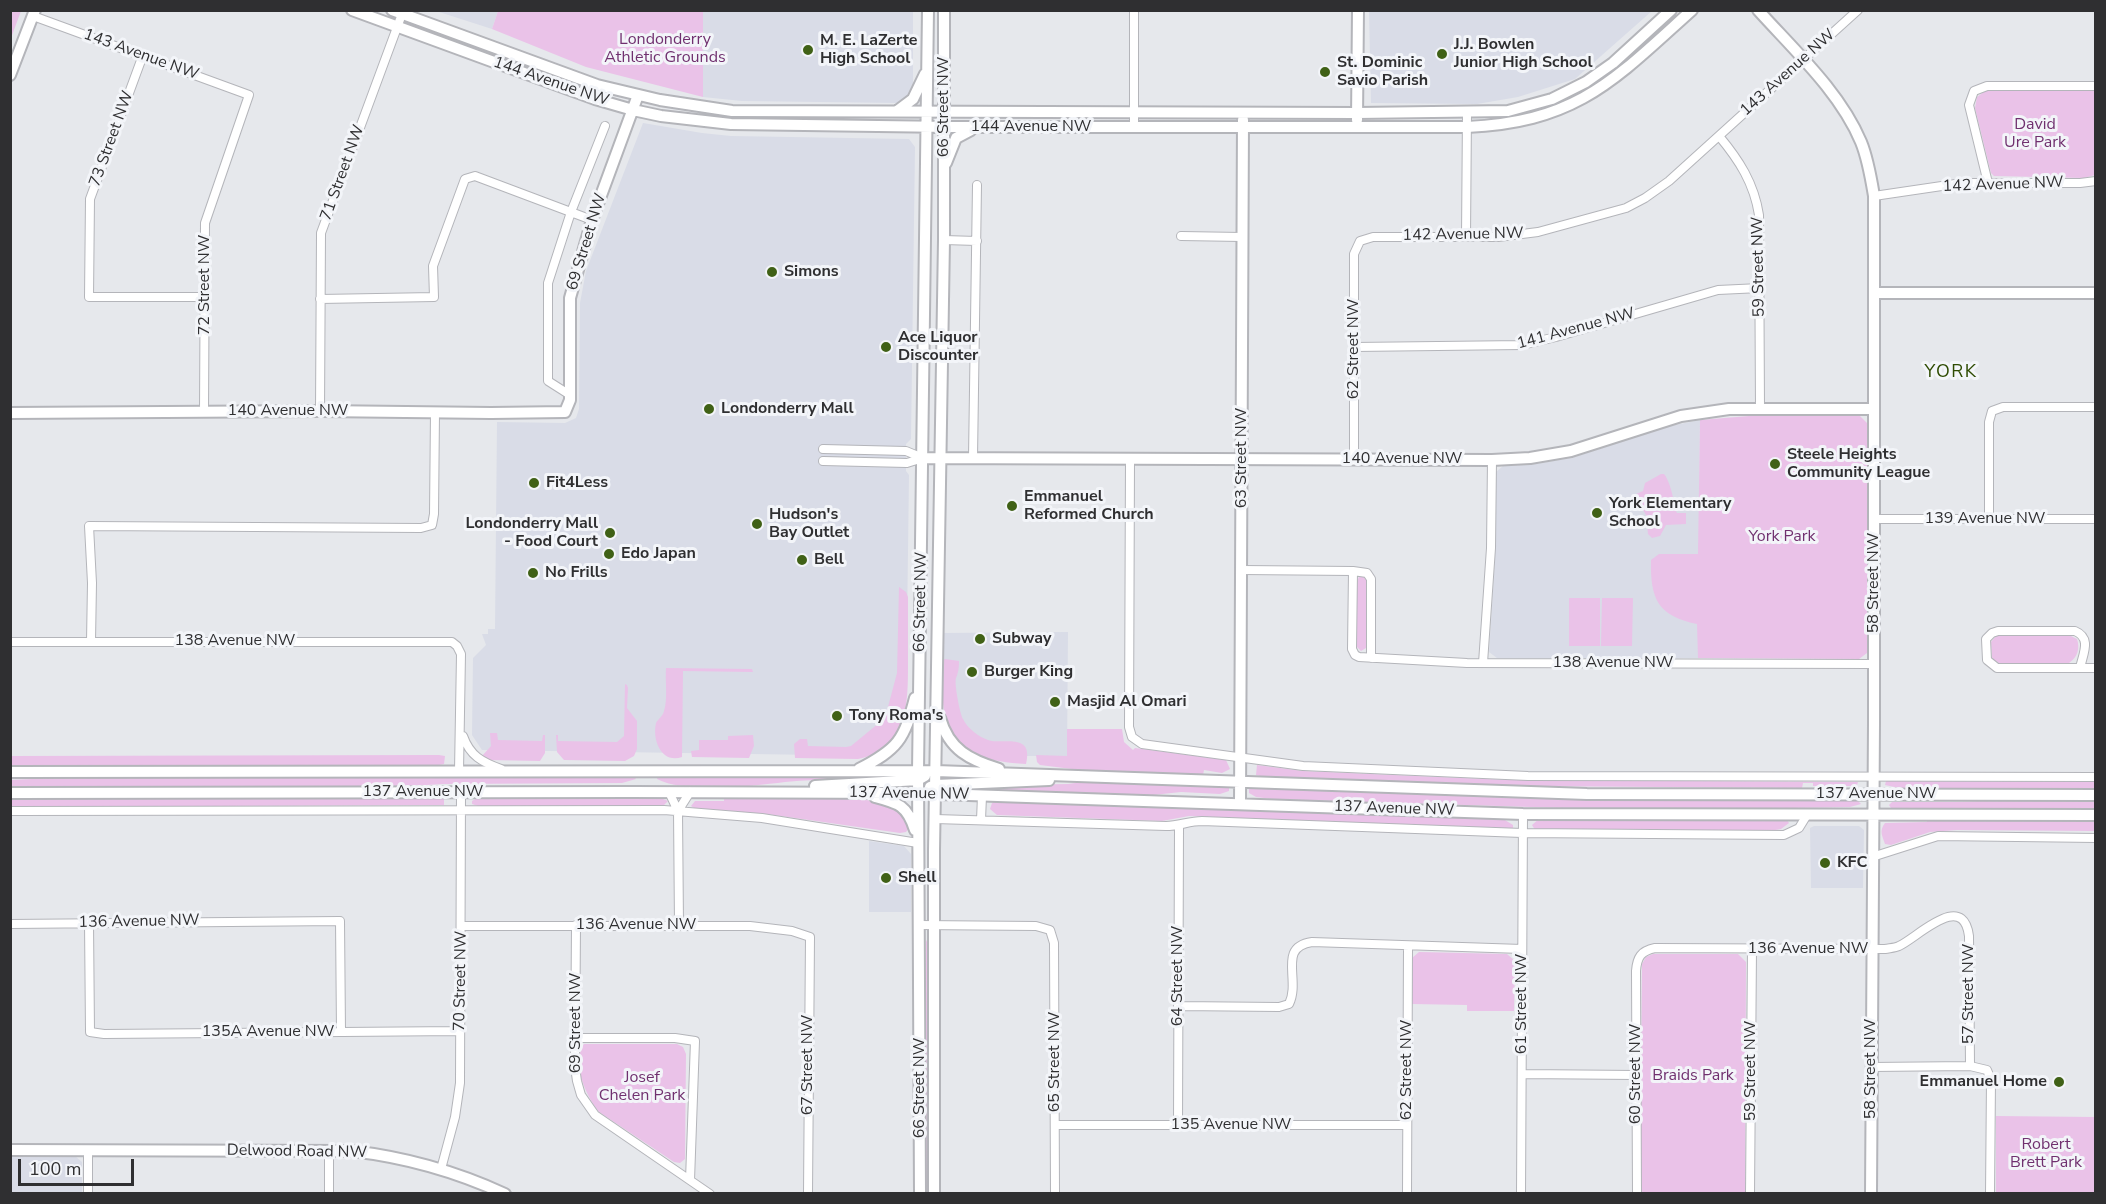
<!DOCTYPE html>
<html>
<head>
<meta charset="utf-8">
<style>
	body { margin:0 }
	#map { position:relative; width:2106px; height:1204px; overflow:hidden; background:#e6e8ec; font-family:"Nunito Sans",sans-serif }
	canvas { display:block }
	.frame { position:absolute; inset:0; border:12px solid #2f2f31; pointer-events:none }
	.scale { position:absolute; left:18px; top:1159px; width:116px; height:27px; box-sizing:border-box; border:3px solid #2f2f31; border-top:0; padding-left:8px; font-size:18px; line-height:21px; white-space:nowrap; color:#2f2f31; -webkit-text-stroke:4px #f3f5f9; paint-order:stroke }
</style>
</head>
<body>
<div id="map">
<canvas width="2106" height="1204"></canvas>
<div class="frame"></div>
<div class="scale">100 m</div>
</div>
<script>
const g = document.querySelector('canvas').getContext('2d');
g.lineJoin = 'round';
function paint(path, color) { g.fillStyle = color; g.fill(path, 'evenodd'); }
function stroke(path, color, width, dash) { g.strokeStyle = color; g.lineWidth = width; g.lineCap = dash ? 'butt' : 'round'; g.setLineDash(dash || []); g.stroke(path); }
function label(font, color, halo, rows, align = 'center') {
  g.font = font + ' "Nunito Sans",sans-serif'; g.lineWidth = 6; g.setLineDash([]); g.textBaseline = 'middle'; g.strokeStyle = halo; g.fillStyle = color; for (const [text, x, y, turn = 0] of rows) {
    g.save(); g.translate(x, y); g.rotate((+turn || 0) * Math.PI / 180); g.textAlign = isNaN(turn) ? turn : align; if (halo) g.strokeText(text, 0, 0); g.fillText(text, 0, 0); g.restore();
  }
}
paint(new Path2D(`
	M436,11H498L492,29Z
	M703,11H913V90L909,97L898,103L742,101L703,97Z
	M1369,11V10L1652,11L1575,79L1518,97L1477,104L1371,103Z
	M643,123L702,133L731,136L909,139L915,147L911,439L906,444V471L909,475L906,704L867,750L818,755L482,750L472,735L473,658L486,645L482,634H488V629H495L497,422L565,423L576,418L579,409L580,303L586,271Z
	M1700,420L1698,658H1497L1489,652L1495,559L1496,472L1503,466L1536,464L1575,457L1665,427Z
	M1068,632L1067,756H1021L981,749L947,700L942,633Z
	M1814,826H1859L1864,830L1863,888H1811L1810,828Z
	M869,841L904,846L911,854V912H869Z
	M11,1156H75L82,1162V1193H11Z`), '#d9dce7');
paint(new Path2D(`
	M11,10L21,11L11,38L10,11Z
	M498,11H703V97L586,67L492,29Z
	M1985,91H2095V175L2084,178L1994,176L1991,173L1975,108L1977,97Z
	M1749,416H1860L1867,423V653L1859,659L1698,658L1697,624C1658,616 1650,599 1651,560L1659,554H1698L1700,420Z
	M1661,474H1664C1669,479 1675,501 1674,507L1677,513H1686V524L1666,525L1660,536L1652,538L1648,534L1646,515L1635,497L1636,494L1643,491L1645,483Z
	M1363,576L1366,580V648L1361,651L1357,647V581L1359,577Z
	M899,587L906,592L908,597C908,619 908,641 908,663C908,704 908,749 858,759L795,758L794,744L800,739H807L808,746L846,747L851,746L885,718L897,673Z
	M1569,598H1600V646H1569Z
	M1602,598H1633L1632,646H1601Z
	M1996,636H2071L2077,639C2080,648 2078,657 2069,663H1999L1994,661L1992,657L1991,642Z
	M945,659L959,661C959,669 958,673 956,678C954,683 960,714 963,719C967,728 979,737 988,740C1002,745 1034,732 1026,764C950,760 941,732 941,662Z
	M666,668L752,669L753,672L683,671L682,757C662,764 652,741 656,723C658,719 663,716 664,711C668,699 665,681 666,668Z
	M625,684L627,685L628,688L627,708L637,721V749L634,756L625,761L564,760L557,752L556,735H558V741L617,742L624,736Z
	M1067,729H1122L1124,742L1133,750L1135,748L1226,760L1230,769L1222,773L1204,770L1203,775L1088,771L1040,765L1037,762L1036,755L1067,756Z
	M490,733H497L498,740L542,741L543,735H545V753L540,761L489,760L482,756L491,746Z
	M753,735L754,746L749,758L692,757L691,751L699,750V740H728V736Z
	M439,755L445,756L444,764L439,765L10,766L11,756Z
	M1257,765L1303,771L1508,780L1858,782L1857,785L1853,786H1813V783H1803L1802,788L1520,786L1264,777L1256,775Z
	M658,775L887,776L905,778C866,780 825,778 785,782C753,786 686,794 657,779Z
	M634,776L636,779L622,783L443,784L394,787L11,788L10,780L76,777Z
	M1089,781L1226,787L1229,788V791L1220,794L1181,792L1153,795L974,789L949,786L1068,784Z
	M1886,781L2095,782L2096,789L1899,788L1885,785Z
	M1249,787L1462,795L1832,799L1857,800L1861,804L1850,807L1685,810L1563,808L1272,799L1256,797L1249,793Z
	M440,797L444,798V805L11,807L10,798Z
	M479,797H658L668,801L663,806H478L472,804V801Z
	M724,797H807L882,801L895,805L907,818L909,828L906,832L900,833L767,814L694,808L691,806L695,801H724Z
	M2024,799H2096L2095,808L2056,810H1900L1891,808L1889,805L1892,802H1960Z
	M995,801L1500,817L1513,825V828L1510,829L1189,816L1162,821L997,815L990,809L992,803Z
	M1540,818L1787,820L1789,823L1781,829L1770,831L1535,830L1532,825Z
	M1927,820H2095V831L1957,830L1930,832L1891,845L1885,844C1882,835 1879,831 1885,823L1927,822Z
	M929,935V1193L925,1194L926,942Z
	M1419,952L1507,954L1515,961L1514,1011H1467V1005L1412,1004V958Z
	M1653,954H1738L1746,962L1745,1193H1643L1640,1188L1642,964L1646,957Z
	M584,1044H677L683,1047L686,1054L685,1159L680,1163L674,1162L599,1112C586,1096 571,1063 584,1044Z
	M1996,1116L2095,1117V1193H1996Z`), '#eac2e8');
const street = new Path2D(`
	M33,16L249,95L205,223L204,411
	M143,55L90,199L89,297H205
	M1134,126V10
	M1719,136C1739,160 1754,183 1759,215L1760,409
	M1988,183L1969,105L1974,91L1987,86H2096
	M1874,196L1962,183H2080L2096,181
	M1181,236L1242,237
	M1466,237L1467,112
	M944,240L977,241
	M320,299L434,297L433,266L465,179L475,176L592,220
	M1354,347L1522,345L1556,337L1718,290L1760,288
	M570,395L548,381V283L571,212L605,126
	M320,411L321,233L402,14
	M823,449L906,451L923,458
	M973,458L977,185
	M1130,458L1129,727L1132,737L1142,744L1303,766L1528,776L2096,777
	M1354,459V254L1360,241L1373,237H1498L1538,232L1626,208L1645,198L1669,181L1858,10
	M823,461L907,463L923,458
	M1874,519H2096
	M1989,519V422L1992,411L2003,407H2096
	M1242,570L1353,571L1367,573L1371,579V658
	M1353,571L1352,649L1355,655L1359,657L1467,663L1873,664
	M91,641L92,583L89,526L421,528L432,525L434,514L435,412
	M10,642H452L457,646L461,654L459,771
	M1483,663L1491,548L1492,460
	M2080,668C2083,654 2092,638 2075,631H1998L1992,633L1986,639L1987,660L1997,668H2096
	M463,736C470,756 482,762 501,769
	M669,792L678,811L679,925
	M10,811L664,810L762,818L918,843
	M678,811L690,792
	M935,819L1166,826C1179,826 1189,821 1202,821L1522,833L1784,835L1799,828L1807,815
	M981,820L982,796
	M1872,857L1938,836L2096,838
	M89,923L90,1032L104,1034L460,1031
	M10,924L340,921L341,1032
	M576,925L575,1067L577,1081L581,1095L595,1115L710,1194
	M919,925L1036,926L1050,930L1054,943L1055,1194
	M461,926H750L792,931L810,937L808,1194
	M1178,1006L1279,1007L1289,1004C1301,980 1277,947 1312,942L1522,949
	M575,1038H675L695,1041L690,1180
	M1871,1067L1970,1066L1987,1070L1991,1080L1990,1194
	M1522,1074L1636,1075
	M1055,1125H1407
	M1178,1125L1179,826
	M88,1150V1194
	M441,1169L455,1117L460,1083L461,792
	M329,1194V1150
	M1407,1194L1408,946
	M1521,1194L1523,814
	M1637,1194L1636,971C1637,957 1641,951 1655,948L1885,949C1890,948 1895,948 1899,946C1917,938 1963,890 1969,936L1970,1066
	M1750,1194L1752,949`);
const secondary = new Path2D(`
	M352,10L595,99L633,110L661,116L731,124L951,127H1467C1578,122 1614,80 1692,10
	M392,10L597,85L660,100L732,111L1357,113L1508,111L1552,99L1586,82L1613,63L1671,10
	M1758,10C1794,50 1840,92 1861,142C1868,159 1871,178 1874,196V723L1871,1194
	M10,75L35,10
	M897,111L913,99L925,74
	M1357,120L1358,10
	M946,163L956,138L971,130
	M1875,293H2096
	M10,413L320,411L491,413L565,412L570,400V298L592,220L638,95
	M923,458L1492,460L1530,458L1571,451L1681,416L1729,409H1874
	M940,718C949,750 970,760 999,769
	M859,769C898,749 904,740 915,698
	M10,772L936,771L1587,794L2096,795
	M815,786L918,780L925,776
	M930,787L936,785L1049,780
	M10,793L632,792L910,793L1523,814L2096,815
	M875,797C898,803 907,805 915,830
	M1240,804L1243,120
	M10,1150L351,1151C405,1157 455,1171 505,1194
	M920,1194L918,771L928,10
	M934,1194V850L944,240V10`);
stroke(street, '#b4b5ba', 10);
stroke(secondary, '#b4b5ba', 14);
stroke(street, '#fff', 8);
stroke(secondary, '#fff', 10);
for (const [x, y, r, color] of [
	[808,50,6,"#406116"],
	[1442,54,6,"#406116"],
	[1325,72,6,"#406116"],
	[772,272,6,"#406116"],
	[886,347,6,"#406116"],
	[709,409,6,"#406116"],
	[1775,464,6,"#406116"],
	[534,483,6,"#406116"],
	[1012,506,6,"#406116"],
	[1597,513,6,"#406116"],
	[757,524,6,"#406116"],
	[610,533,6,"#406116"],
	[609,554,6,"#406116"],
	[802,560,6,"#406116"],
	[533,573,6,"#406116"],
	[980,639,6,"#406116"],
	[972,672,6,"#406116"],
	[1055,702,6,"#406116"],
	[837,716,6,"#406116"],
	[1825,863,6,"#406116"],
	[886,878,6,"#406116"],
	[2059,1082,6,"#406116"]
]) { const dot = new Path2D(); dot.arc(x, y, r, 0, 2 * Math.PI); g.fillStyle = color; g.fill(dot); stroke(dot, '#f3f5f9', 2); }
label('16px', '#70306f', '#f3f5f9', [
	["Londonderry",665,40],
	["Athletic Grounds",665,58],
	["David",2035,125],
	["Ure Park",2035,143],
	["York Park",1782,537],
	["Braids Park",1693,1076],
	["Josef",642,1078],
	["Chelen Park",642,1096],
	["Robert",2046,1145],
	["Brett Park",2046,1163]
]);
label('bold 16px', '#2f2f31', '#f3f5f9', [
	["M. E. LaZerte",820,41],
	["High School",820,59],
	["J.J. Bowlen",1454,45],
	["Junior High School",1454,63],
	["St. Dominic",1337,63],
	["Savio Parish",1337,81],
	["Simons",784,272],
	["Ace Liquor",898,338],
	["Discounter",898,356],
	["Londonderry Mall",721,409],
	["Steele Heights",1787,455],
	["Community League",1787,473],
	["Fit4Less",546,483],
	["Emmanuel",1024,497],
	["Reformed Church",1024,515],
	["York Elementary",1609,504],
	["School",1609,522],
	["Hudson's",769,515],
	["Bay Outlet",769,533],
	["Londonderry Mall",598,524,"right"],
	["- Food Court",598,542,"right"],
	["Edo Japan",621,554],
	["Bell",814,560],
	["No Frills",545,573],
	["Subway",992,639],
	["Burger King",984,672],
	["Masjid Al Omari",1067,702],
	["Tony Roma's",849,716],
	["KFC",1837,863],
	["Shell",898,878],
	["Emmanuel Home",2047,1082,"right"]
], 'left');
label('16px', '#2f2f31', '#f3f5f9', [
	["143 Avenue NW",141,55,20],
	["143 Avenue NW",1788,73,-42],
	["144 Avenue NW",551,82,19],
	["66 Street NW",944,107,-90],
	["144 Avenue NW",1031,127],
	["73 Street NW",112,139,-70],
	["71 Street NW",343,173,-70],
	["142 Avenue NW",2003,185,-2],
	["142 Avenue NW",1463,235,-1],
	["69 Street NW",587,242,-73],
	["59 Street NW",1759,267,-91],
	["72 Street NW",205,285,-90],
	["141 Avenue NW",1576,329,-15],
	["62 Street NW",1354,349,-90],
	["140 Avenue NW",288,411],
	["63 Street NW",1242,458,-90],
	["140 Avenue NW",1402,459],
	["139 Avenue NW",1985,519],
	["58 Street NW",1874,583,-90],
	["66 Street NW",921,602,-89],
	["138 Avenue NW",235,641],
	["138 Avenue NW",1613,663],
	["137 Avenue NW",423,792],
	["137 Avenue NW",909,794,1],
	["137 Avenue NW",1876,794],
	["137 Avenue NW",1394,809,2],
	["136 Avenue NW",139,922,-1],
	["136 Avenue NW",636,925],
	["136 Avenue NW",1808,949],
	["64 Street NW",1178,976,-90],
	["70 Street NW",461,981,-89],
	["57 Street NW",1969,994,-90],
	["61 Street NW",1522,1004,-90],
	["69 Street NW",576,1023,-90],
	["135A Avenue NW",268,1032],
	["65 Street NW",1055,1062,-90],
	["67 Street NW",808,1065,-90],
	["58 Street NW",1871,1069,-90],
	["62 Street NW",1407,1070,-90],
	["59 Street NW",1751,1071,-90],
	["60 Street NW",1636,1074,-90],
	["66 Street NW",920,1088,-90],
	["135 Avenue NW",1231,1125],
	["Delwood Road NW",297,1152,1]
]);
g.letterSpacing = '1.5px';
label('18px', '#2e4b02', '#f3f5f9', [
	["YORK",1951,373]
]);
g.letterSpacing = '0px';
</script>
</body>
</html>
